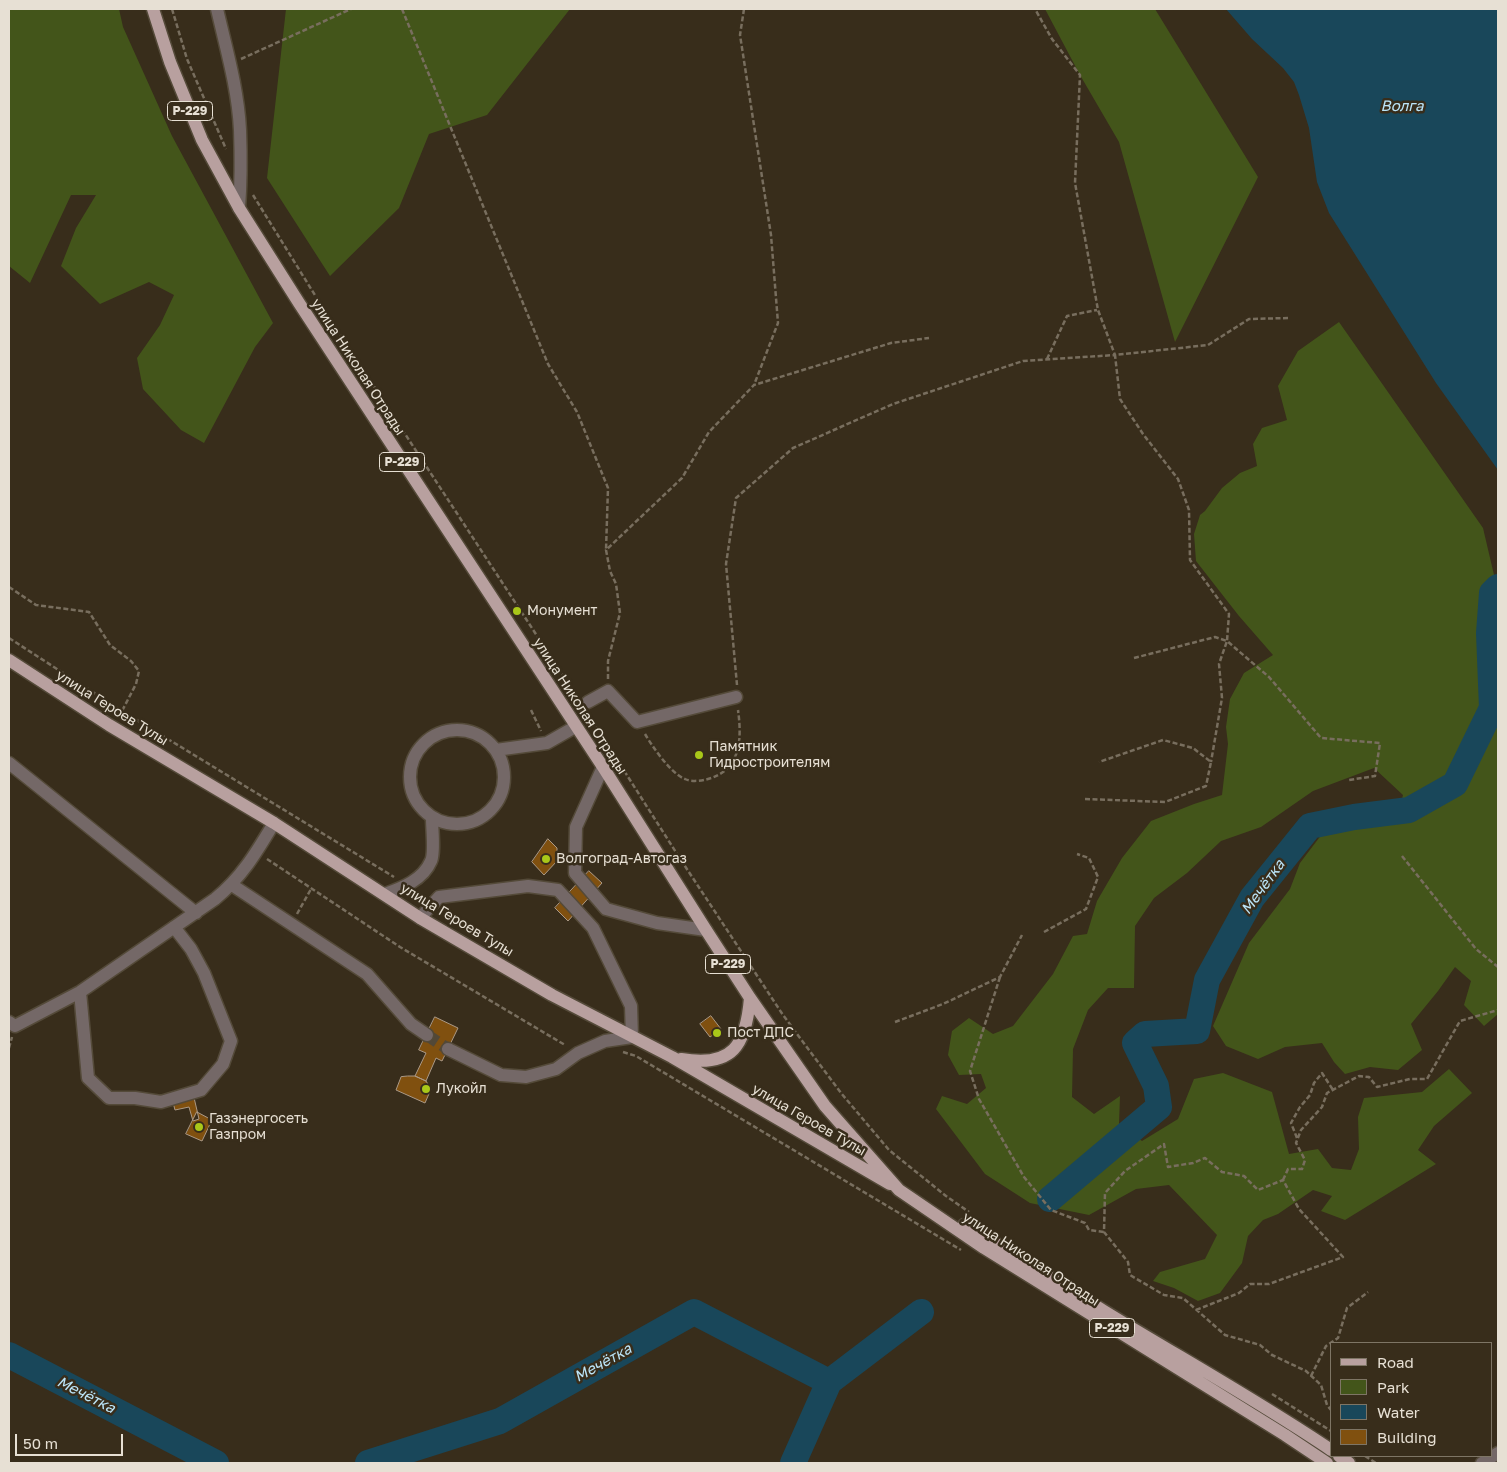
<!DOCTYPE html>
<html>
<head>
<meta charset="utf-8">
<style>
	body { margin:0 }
	#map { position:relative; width:1507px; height:1472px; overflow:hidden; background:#382d1b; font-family:"Golos Text",sans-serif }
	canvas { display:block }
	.frame { position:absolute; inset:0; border:10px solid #e7e0d4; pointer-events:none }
	.legend { position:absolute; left:1330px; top:1342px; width:162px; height:115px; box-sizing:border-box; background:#382d1b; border:1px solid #7e7565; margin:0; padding:6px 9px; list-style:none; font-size:15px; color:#e7e0d4 }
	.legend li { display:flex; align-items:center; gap:10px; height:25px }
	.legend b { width:25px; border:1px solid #7e7565 }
	.scale { position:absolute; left:15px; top:1434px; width:108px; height:22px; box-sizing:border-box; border:2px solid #e7e0d4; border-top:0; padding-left:6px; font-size:15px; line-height:18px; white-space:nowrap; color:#e7e0d4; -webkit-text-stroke:4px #382d1b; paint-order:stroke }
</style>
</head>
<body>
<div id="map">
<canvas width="1507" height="1472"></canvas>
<div class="frame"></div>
<ul class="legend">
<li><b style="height:6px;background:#b8a09f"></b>Road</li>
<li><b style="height:14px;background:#43551a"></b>Park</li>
<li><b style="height:14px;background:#19475a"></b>Water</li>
<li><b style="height:14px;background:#80500f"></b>Building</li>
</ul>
<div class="scale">50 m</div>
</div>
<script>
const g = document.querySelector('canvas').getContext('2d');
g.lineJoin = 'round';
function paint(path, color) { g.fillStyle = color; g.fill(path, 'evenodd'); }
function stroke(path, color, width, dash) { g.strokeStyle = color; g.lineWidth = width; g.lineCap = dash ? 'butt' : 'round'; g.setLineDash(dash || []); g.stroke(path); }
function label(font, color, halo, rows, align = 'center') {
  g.font = font + ' "Golos Text",sans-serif'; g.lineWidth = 5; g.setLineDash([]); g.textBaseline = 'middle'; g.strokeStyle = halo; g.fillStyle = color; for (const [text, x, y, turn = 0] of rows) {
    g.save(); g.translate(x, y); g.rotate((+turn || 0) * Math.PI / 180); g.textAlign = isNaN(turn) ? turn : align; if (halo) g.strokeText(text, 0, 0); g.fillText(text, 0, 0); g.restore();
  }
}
paint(new Path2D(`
	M9,9H119L123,27L172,136L273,323L255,347L204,443L181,430L143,389L137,358L160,325L174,295L149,282L100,304L61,266L76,228L96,195H71L30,283L9,266Z
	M286,9H570L487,115L429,134L399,208L330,276L267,178Z
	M1045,9H1155L1258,177L1175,342L1119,142L1080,75Z
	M1339,322L1483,528L1498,592V1014L1484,1026L1464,1005L1471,981L1455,967L1438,991L1411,1024L1422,1050L1398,1070L1370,1067L1345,1074L1334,1062L1322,1043L1285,1047L1258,1059L1226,1046L1213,1026L1249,943L1290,889L1300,863L1322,834L1357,825L1396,823L1403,795L1374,768L1313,791L1261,827L1221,841L1187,873L1154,898L1135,926L1134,988H1108L1088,1010L1073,1049L1072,1097L1094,1114L1120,1096L1119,1124L1142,1141L1178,1119L1194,1079L1223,1073L1272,1092L1289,1154L1318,1149L1332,1168L1351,1170L1359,1149L1358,1117L1364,1098L1422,1092L1449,1069L1472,1093L1434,1126L1418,1150L1436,1164L1345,1220L1321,1211L1332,1196L1313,1190L1278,1214L1263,1220L1248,1236L1242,1263L1220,1293L1198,1301L1174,1288L1153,1281L1160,1272L1205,1259L1217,1235L1169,1185L1136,1189L1089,1215L1030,1203L985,1174L936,1109L942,1096L967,1104L986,1088L981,1074L959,1075L948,1055L952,1031L969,1018L993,1034L1013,1026L1053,974L1073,936L1087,934L1097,901L1122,858L1151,821L1194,804L1222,795L1228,744L1226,727L1230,699L1244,673L1273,655L1239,616L1196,561L1194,534L1200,515L1205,511L1222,488L1240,473L1257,466L1253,444L1262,428L1287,420L1278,386L1298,351Z`), '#43551a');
paint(new Path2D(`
	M1226,9H1498V470L1436,383L1329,213L1317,182L1309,128L1299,95L1294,82L1283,68L1252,39Z`), '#19475a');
stroke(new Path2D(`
	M1050,1199L1159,1107L1156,1086L1135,1043L1145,1034L1197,1031L1207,980L1252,898L1310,826L1354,817L1409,810L1455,784L1492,708L1489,633L1492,593L1498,587
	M9,1355L216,1463
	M368,1463L500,1421L694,1312L829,1382
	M793,1463L829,1382L921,1312`), '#19475a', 26);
const building = new Path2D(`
	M548,839L557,848V861L544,875L532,862Z
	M589,871L602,883L568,921L555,908Z
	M711,1016L721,1029L710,1037L700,1024Z
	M435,1017L458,1028L442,1061L436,1058L426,1081L415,1076L426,1053L419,1050Z
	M408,1076H415L426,1081L431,1089L425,1103L396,1090L401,1077Z
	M192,1089L199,1119L193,1121L189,1107L175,1110L171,1095Z
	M197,1112L212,1120L202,1141L186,1134Z`);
paint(building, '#80500f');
stroke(building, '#ab9986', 1);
stroke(new Path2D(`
	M427,1035L448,1049`), '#524837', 12, [12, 6]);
const minor = new Path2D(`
	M217,9C226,48 238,89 240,130C241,156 241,182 239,208
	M588,702L608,691L637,722L736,697
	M410 777a47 47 0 1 1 94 0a47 47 0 1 1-94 0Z
	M496,750L547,743L575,727
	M9,763L196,913
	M603,767L576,827L575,873L606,909L657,923L706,930
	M232,885L367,974L411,1024L427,1035
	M385,894C402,888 423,880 431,861C435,853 432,829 432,819
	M420,918L439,897L528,886L558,890L593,928L631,1006L632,1037L605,1041L578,1053L556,1069L526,1077L501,1075L448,1049
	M80,992L88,1078L109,1098H135L161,1102L201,1090L223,1064L231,1041L204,973L191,949L174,927
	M9,1022L15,1026L80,992L215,899C242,877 256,853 274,823
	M1482,1463L1498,1453`);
const major = new Path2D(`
	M153,9L170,62L202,140L239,208L299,303L603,767L706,930L750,998L825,1106L899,1190L984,1248L1285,1435L1327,1463
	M9,660L109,725L274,823L420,918L552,995L672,1057L890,1184
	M681,1059C733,1068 746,1045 750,998
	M964,1225C1012,1252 1057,1282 1104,1311C1179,1357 1257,1400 1331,1450
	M1339,1456L1349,1463`);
stroke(minor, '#544a39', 15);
stroke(major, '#544a39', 15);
stroke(new Path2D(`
	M172,9L187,59L226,149
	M402,9L548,364L577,412L608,488L606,550
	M744,9L740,35L771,235L778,323L754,385
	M241,59L351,9
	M253,195L326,313L577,697
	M1288,318L1249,319L1208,345L1115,355L1120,399L1143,434L1178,479L1189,510L1190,560L1229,614L1227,641L1269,677L1321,738L1380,743L1375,776L1349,780
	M1047,359L1067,316L1097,310
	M9,587L36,605L89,612L110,645L131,661L139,671L136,684L122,711
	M9,638L122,711L394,877
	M1134,658L1215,637L1227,641L1219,664L1222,698L1211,762
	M608,679V661L620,613L616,584L610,571L606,550L682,478L709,432L754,385L891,343L929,338
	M737,685L726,564L736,498L793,448L893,404L1023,361L1115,355L1098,310L1075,183L1080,75L1052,39L1035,9
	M531,710L541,731
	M588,714L679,857L783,1015L841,1093L889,1150L946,1196L969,1212
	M645,734C652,746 671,774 685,779C691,782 701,781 708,779C741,770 742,739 738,710
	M1085,799L1165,802L1206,786L1211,762L1193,748L1163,740L1099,762
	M1402,856L1476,949L1498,967
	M267,859L400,947L565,1045
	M297,914L311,889
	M1044,932L1086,909L1098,877L1089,858L1077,854
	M1000,977L970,1071L979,1099L1024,1177L1051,1210L1085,1223L1089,1230L1104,1232
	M895,1022L943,1004L1000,977L1022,935
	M9,1048L12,1037
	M623,1052L636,1056L961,1250
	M1297,1138L1291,1123L1300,1107L1310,1095L1314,1083L1322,1073L1333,1090
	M1283,1180L1288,1169H1302L1305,1160L1296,1143L1301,1130L1322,1107L1327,1093L1359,1076L1369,1077L1377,1087L1410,1079H1427L1460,1021L1498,1010
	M1196,1310L1239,1293L1250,1284H1269L1343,1257L1299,1209L1283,1180L1258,1190L1244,1176L1222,1172L1205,1158L1193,1163L1168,1167L1164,1144L1125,1171L1105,1193L1104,1232L1128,1262L1130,1275L1164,1295L1183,1298L1225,1335L1260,1345L1272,1355L1306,1371L1321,1385L1327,1405L1331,1410
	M1311,1376L1326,1346L1338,1338L1347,1308L1368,1292
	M1272,1394L1331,1431
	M1365,1456L1376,1463`), '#786e5e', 2.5, [5, 2.5]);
stroke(minor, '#746867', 12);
stroke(major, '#b8a09f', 12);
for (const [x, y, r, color] of [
	[517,611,5,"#a9c719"],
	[699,755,5,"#a9c719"],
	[546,859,5,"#a9c719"],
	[717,1033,5,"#a9c719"],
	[426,1089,5,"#a9c719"],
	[199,1127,5,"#a9c719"]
]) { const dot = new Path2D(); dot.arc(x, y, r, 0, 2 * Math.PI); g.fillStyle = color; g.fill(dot); stroke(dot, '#382d1b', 2); }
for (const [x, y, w] of [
	[190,111,45],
	[402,462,45],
	[728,964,45],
	[1112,1328,45]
]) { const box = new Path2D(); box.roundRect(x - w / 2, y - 9.5, w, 19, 4); g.fillStyle = '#382d1b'; g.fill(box); stroke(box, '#e7e0d4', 1); }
label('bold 12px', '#e7e0d4', null, [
	["Р-229",190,111],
	["Р-229",402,462],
	["Р-229",728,964],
	["Р-229",1112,1328]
]);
label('14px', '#e7e0d4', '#382d1b', [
	["улица Николая Отрады",358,367,57],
	["улица Николая Отрады",580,706,57],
	["улица Героев Тулы",112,708,32],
	["улица Героев Тулы",457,920,31],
	["улица Героев Тулы",809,1120,30],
	["улица Николая Отрады",1031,1259,33]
]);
label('14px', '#e7e0d4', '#382d1b', [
	["Монумент",527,611],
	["Памятник",709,747],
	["Гидростроителям",709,763],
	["Волгоград-Автогаз",556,859],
	["Пост ДПС",727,1033],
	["Лукойл",436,1089],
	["Газэнергосеть",209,1119],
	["Газпром",209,1135]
], 'left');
label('italic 15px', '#bbe5f9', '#382d1b', [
	["Волга",1402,106],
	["Мечётка",1263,887,-54],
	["Мечётка",603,1363,-29],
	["Мечётка",86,1395,27]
]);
</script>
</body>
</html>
